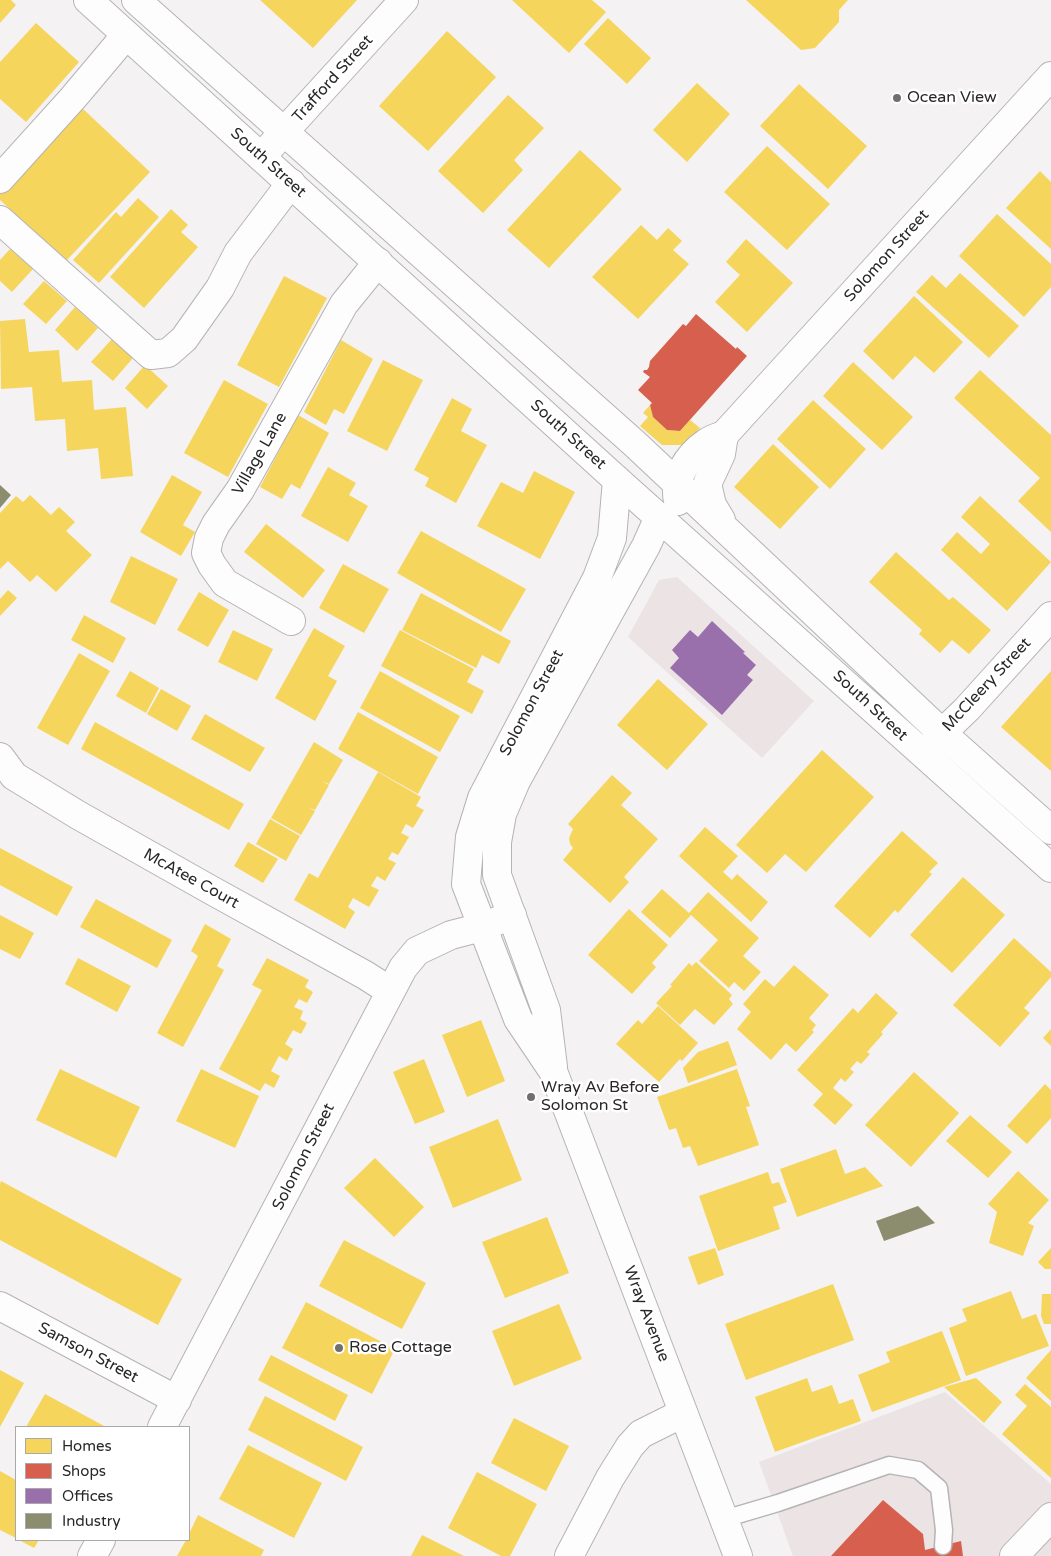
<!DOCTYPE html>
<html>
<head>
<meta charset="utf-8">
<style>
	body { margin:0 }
	#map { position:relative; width:1051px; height:1556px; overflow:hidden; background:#f4f2f3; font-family:"Varela Round",sans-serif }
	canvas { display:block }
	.legend { position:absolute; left:15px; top:1426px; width:175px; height:115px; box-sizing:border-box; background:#fff; border:1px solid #a9a9a9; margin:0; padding:6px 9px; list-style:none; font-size:15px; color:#292728 }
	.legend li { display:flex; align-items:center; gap:10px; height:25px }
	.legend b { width:25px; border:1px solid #a9a9a9 }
</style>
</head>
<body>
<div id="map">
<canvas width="1051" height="1556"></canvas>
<ul class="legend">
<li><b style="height:14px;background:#f6d55c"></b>Homes</li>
<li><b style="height:14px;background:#d6604d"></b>Shops</li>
<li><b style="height:14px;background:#9970ab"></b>Offices</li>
<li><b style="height:14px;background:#8c8c6e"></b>Industry</li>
</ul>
</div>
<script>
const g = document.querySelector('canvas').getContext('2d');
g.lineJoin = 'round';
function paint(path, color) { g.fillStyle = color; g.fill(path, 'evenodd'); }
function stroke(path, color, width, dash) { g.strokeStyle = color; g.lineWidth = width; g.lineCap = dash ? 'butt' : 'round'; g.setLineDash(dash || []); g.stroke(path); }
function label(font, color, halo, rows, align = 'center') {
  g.font = font + ' "Varela Round",sans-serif'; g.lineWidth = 5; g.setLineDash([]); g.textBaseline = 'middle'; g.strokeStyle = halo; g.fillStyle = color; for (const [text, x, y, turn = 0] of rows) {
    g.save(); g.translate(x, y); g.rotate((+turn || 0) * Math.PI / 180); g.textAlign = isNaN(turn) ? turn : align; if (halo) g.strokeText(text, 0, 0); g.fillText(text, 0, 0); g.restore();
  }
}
paint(new Path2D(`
	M677,577L814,701L762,758L628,637L659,580Z
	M945,1392L1051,1484V1556H793L759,1462Z`), '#ece3e5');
paint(new Path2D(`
	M0,0H11L16,5L0,23Z
	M260,0H357L313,48Z
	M512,0H592L606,12L569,53Z
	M746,0H848L839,10V22L815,48L801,50Z
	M608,18L651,58L627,84L584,44Z
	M36,23L79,62L26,122L0,99V62Z
	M447,31L496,77L428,151L379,106Z
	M697,83L730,114L687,162L653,130Z
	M799,84L867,146L828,189L760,126Z
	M508,95L544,128L514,160L523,170L483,213L438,171Z
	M81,107L150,172L66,261L0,200V193Z
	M767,146L830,204L787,250L724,192Z
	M580,150L622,189L549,268L507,230Z
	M1040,171L1051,182V249L1006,208Z
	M138,198L159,217L99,283L73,260L116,212L121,217Z
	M171,209L188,225L181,232L198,247L144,308L110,277Z
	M997,214L1051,264V287L1024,317L959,256Z
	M641,225L657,240L668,228L682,241L673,250L689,264L638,319L592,277Z
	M746,239L793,283L747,332L715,302L740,275L726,262Z
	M10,249L33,269L12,292L0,281V260Z
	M960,273L1019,326L989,358L916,292L932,275L946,288Z
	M284,276L327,298L279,387L237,365Z
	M44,281L67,301L46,324L23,304Z
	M914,296L963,342L934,373L915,356L893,380L863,351Z
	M75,307L98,328L77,351L55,330Z
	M25,319L29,352L59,350L62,382L92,380L94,410L126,407L133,476L101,479L98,448L67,451L65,419L35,421L32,387L1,389L0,321Z
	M112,339L133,358L113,381L91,362Z
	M341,340L373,359L344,414L334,409L326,425L304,412Z
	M383,360L423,380L387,451L347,431Z
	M853,362L913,417L882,450L823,396Z
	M145,365L168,386L147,409L125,388Z
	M980,370L1051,435V532L1018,501L1040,478L954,398Z
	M224,380L268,404L228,477L184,453Z
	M452,398L472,409L461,431L487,445L456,503L425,486L429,478L414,470Z
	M813,400L866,449L830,489L777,439Z
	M650,405L653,417L667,430L680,431L690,420L700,428L685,445H662L640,426L648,417L643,413Z
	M298,415L329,433L300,489L291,484L282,499L260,487Z
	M773,444L819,487L780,529L734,487Z
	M328,467L356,483L349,495L368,506L348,542L301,516Z
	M534,471L575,492L540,559L477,526L501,482L523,493Z
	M172,475L202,492L183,525L195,532L181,556L140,532Z
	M30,495L51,515L59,507L75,522L66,531L92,555L56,592L37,575L30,582L8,561L0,569V513L16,496L23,502Z
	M980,496L1051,562L1007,611L941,550L957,532L981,554L990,544L961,517Z
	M266,524L325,570L303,598L244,552Z
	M421,531L526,589L501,632L397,573Z
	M896,552L949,600L953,597L991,630L969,654L952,640L940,653L919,634L922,630L869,582Z
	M131,556L178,579L155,625L110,602Z
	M343,564L389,589L364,633L319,608Z
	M8,590L17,598L0,616V599Z
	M199,592L229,610L208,647L177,630Z
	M421,593L511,641L499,664L482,655L476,668L402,630Z
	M84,615L126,638L113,663L71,640Z
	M314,628L345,646L328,676L337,681L315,721L275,698Z
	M233,630L273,649L257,681L218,662Z
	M400,630L474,669L467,682L484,691L472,714L381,666Z
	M79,653L110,671L68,745L37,728Z
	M130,671L159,688L146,713L116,696Z
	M380,671L460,716L440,752L360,708Z
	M1051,671V771L1001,727Z
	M658,679L708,724L667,770L617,725Z
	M161,689L191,706L177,731L147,714Z
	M358,712L438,757L418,794L338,749Z
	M205,714L265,748L250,772L191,739Z
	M95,722L244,804L229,830L81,749Z
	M314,742L343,760L329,784L322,781L329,785L315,810L308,807L315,811L301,835L271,818Z
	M822,750L874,797L806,872L785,854L767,873L736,845Z
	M378,772L421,797L416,806L424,810L413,828L406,824L401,833L409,837L398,855L392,852L388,859L396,863L385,881L377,876L371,886L379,890L369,907L353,898L348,907L355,912L345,929L294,900L309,873L318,878Z
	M612,775L632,793L621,805L658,839L624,877L629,882L610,903L563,860L573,848L570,844L569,838L573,829L568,824Z
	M270,819L300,836L286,861L256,844Z
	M705,827L738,856L723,872L732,880L737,874L768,902L751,922L679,856Z
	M902,831L938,863L929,872L932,874L898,913L895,910L870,938L834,906Z
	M248,842L278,859L263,883L234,866Z
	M0,848L73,887L57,916L0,885Z
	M963,877L1005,915L952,973L910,935Z
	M662,889L689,913L708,892L759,938L743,956L761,972L744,991L734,982L729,988L699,961L718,940L691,915L670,938L641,912Z
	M96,899L172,940L157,968L80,927Z
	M629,909L668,945L652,963L656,967L632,994L588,955Z
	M0,915L34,933L20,959L0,949Z
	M205,924L231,939L217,966L224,970L183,1047L157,1033L198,956L191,951Z
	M1014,938L1051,972V977L1024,1008L1030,1013L1000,1047L953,1005Z
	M78,958L131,986L117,1012L65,984Z
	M267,958L309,980L305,987L313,992L307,1003L299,999L294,1007L303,1011L300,1019L307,1023L301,1034L293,1030L285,1044L293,1049L287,1061L279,1056L271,1071L280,1076L274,1088L265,1083L260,1091L219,1069L262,990L252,985Z
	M696,962L732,995L729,999L733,1004L714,1025L695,1009L680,1025L656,1003L672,986L670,985L689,963L692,966Z
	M794,965L829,995L809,1018L816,1025L812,1030L814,1032L796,1052L786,1043L771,1060L737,1029L751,1012L743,1004L765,979L774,987Z
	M876,993L898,1013L881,1032L883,1034L867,1052L870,1054L861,1064L857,1061L850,1069L854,1072L845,1082L841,1078L833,1088L853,1105L835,1125L813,1105L823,1094L797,1070L853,1008L858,1013Z
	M658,1006L698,1043L682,1061L680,1059L659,1082L616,1044L638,1020L642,1024Z
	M481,1020L505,1081L467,1097L442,1035Z
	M1051,1029V1046L1043,1038Z
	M728,1041L737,1065L688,1083L683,1068L698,1052Z
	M424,1059L445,1112L415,1124L393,1072Z
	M60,1069L140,1107L116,1158L36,1120Z
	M201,1069L259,1096L235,1148L176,1121Z
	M737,1069L750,1106L746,1107L759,1145L698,1166L690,1146L683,1148L676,1128L669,1130L657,1097Z
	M914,1072L959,1113L911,1167L865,1125Z
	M1045,1084L1051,1090V1118L1027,1144L1007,1126Z
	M970,1115L1012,1152L988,1178L946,1141Z
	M498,1119L522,1180L453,1208L429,1147Z
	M836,1149L845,1174L865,1167L883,1186L797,1217L780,1169Z
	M375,1158L424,1207L394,1237L344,1188Z
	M1018,1171L1049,1200L1028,1223L1034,1226L1023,1256L989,1243L997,1212L988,1204Z
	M768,1172L772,1184L779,1182L787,1202L773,1207L780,1229L718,1251L699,1196Z
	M1,1181L182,1279L158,1325L0,1240V1184Z
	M547,1217L569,1273L505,1298L482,1242Z
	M344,1240L426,1283L402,1329L319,1286Z
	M715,1248L724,1275L698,1285L688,1257Z
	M1051,1248V1269H1045L1038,1262Z
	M833,1284L854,1340L746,1380L725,1324Z
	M1011,1291L1022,1319L1036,1314L1049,1346L966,1376L949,1328L967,1321L962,1309Z
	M1042,1294H1051V1324H1044L1041,1316Z
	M306,1302L395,1349L372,1394L282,1348Z
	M559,1304L582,1359L514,1386L492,1331Z
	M942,1331L961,1380L872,1412L858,1375L890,1362L886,1352Z
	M1051,1350V1401L1026,1378Z
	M271,1355L348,1395L335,1421L258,1380Z
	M0,1370L24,1383L0,1427Z
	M807,1378L812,1392L832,1385L839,1404L853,1399L861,1421L775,1452L755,1397Z
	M976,1378L1002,1402L984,1423L944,1387Z
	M1025,1384L1051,1407V1478L1002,1434L1027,1406L1015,1395Z
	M45,1394L106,1427H26Z
	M265,1396L363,1447L346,1481L248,1430Z
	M514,1418L569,1446L546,1491L491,1463Z
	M248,1445L322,1483L294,1538L219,1499Z
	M0,1471L16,1480V1538L0,1530Z
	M477,1472L537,1504L510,1556H501L448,1528Z
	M198,1515L264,1550L261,1556H177L186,1540H189V1534Z
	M422,1535L464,1556H411Z
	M19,1540H39L34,1548Z`), '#f6d55c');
paint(new Path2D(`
	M696,314L736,349L737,347L747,356L680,431L667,430L653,417L650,405L652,403L638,390L650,377L643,372L644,370H647L649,367L650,361L683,324L686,326Z
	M883,1500L923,1534L925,1550L961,1541L963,1556H831Z`), '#d6604d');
paint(new Path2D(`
	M712,621L745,652L743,653L756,665L747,675L753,680L722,715L670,668L679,658L672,650L690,630L698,637Z`), '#9970ab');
paint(new Path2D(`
	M0,485L11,495L0,508Z
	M918,1206L935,1223L884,1241L876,1221Z`), '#8c8c6e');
const service = new Path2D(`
	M724,1519L778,1503L889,1465L918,1470L939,1488L944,1530L943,1546`);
const minor = new Path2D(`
	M261,157L404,0
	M0,179L73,98L126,35
	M0,220L151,355L168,353L184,339L220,288L238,253L291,183
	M724,435L1051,76
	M291,621L225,583L212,565L206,553L209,538L216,524L240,490L344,304L378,262
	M927,752L942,733L967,709L1051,616
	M0,757L14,776L78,815L211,890L365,975L390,991
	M0,1306L177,1400
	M162,1427L403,968L417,951L451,935L482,927L512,915
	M92,1556L101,1540
	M569,1556L610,1478L630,1446L641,1434L683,1413
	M1014,1556L1051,1517`);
const tertiary = new Path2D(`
	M617,480L612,538L597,578L482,798L470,837L466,884L518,1019L553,1071L738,1556
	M553,1067L546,1010L497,875V842L502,814L516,781L646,546L659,517`);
const primary = new Path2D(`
	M88,0L617,480L1051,868
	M136,0L635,444L942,733L1051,830
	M678,501C673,479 687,456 706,443C711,439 718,437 724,435L721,454L708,482V488L712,505L721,520`);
stroke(service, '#b5b3b4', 19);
stroke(minor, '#b5b3b4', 30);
stroke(tertiary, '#b5b3b4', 30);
stroke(primary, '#b5b3b4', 30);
stroke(service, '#fdfdfd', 16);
stroke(minor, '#fdfdfd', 28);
stroke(tertiary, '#fdfdfd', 28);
stroke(primary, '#fdfdfd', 28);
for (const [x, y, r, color] of [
	[897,98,5,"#706e6f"],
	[531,1097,5,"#706e6f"],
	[339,1348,5,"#706e6f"]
]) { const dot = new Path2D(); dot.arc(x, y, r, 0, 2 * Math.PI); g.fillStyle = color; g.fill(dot); stroke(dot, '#fff', 2); }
label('16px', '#292728', '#fff', [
	["Trafford Street",333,79,-48],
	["South Street",268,163,42],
	["Solomon Street",887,256,-48],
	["South Street",568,435,42],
	["Village Lane",260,454,-60],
	["McCleery Street",987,685,-47],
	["Solomon Street",532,703,-62],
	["South Street",870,706,43],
	["McAtee Court",191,879,29],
	["Solomon Street",304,1157,-63],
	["Wray Avenue",646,1314,69],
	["Samson Street",88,1353,28]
]);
label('16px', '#292728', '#fff', [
	["Ocean View",907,98],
	["Wray Av Before",541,1088],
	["Solomon St",541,1106],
	["Rose Cottage",349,1348]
], 'left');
</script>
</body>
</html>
